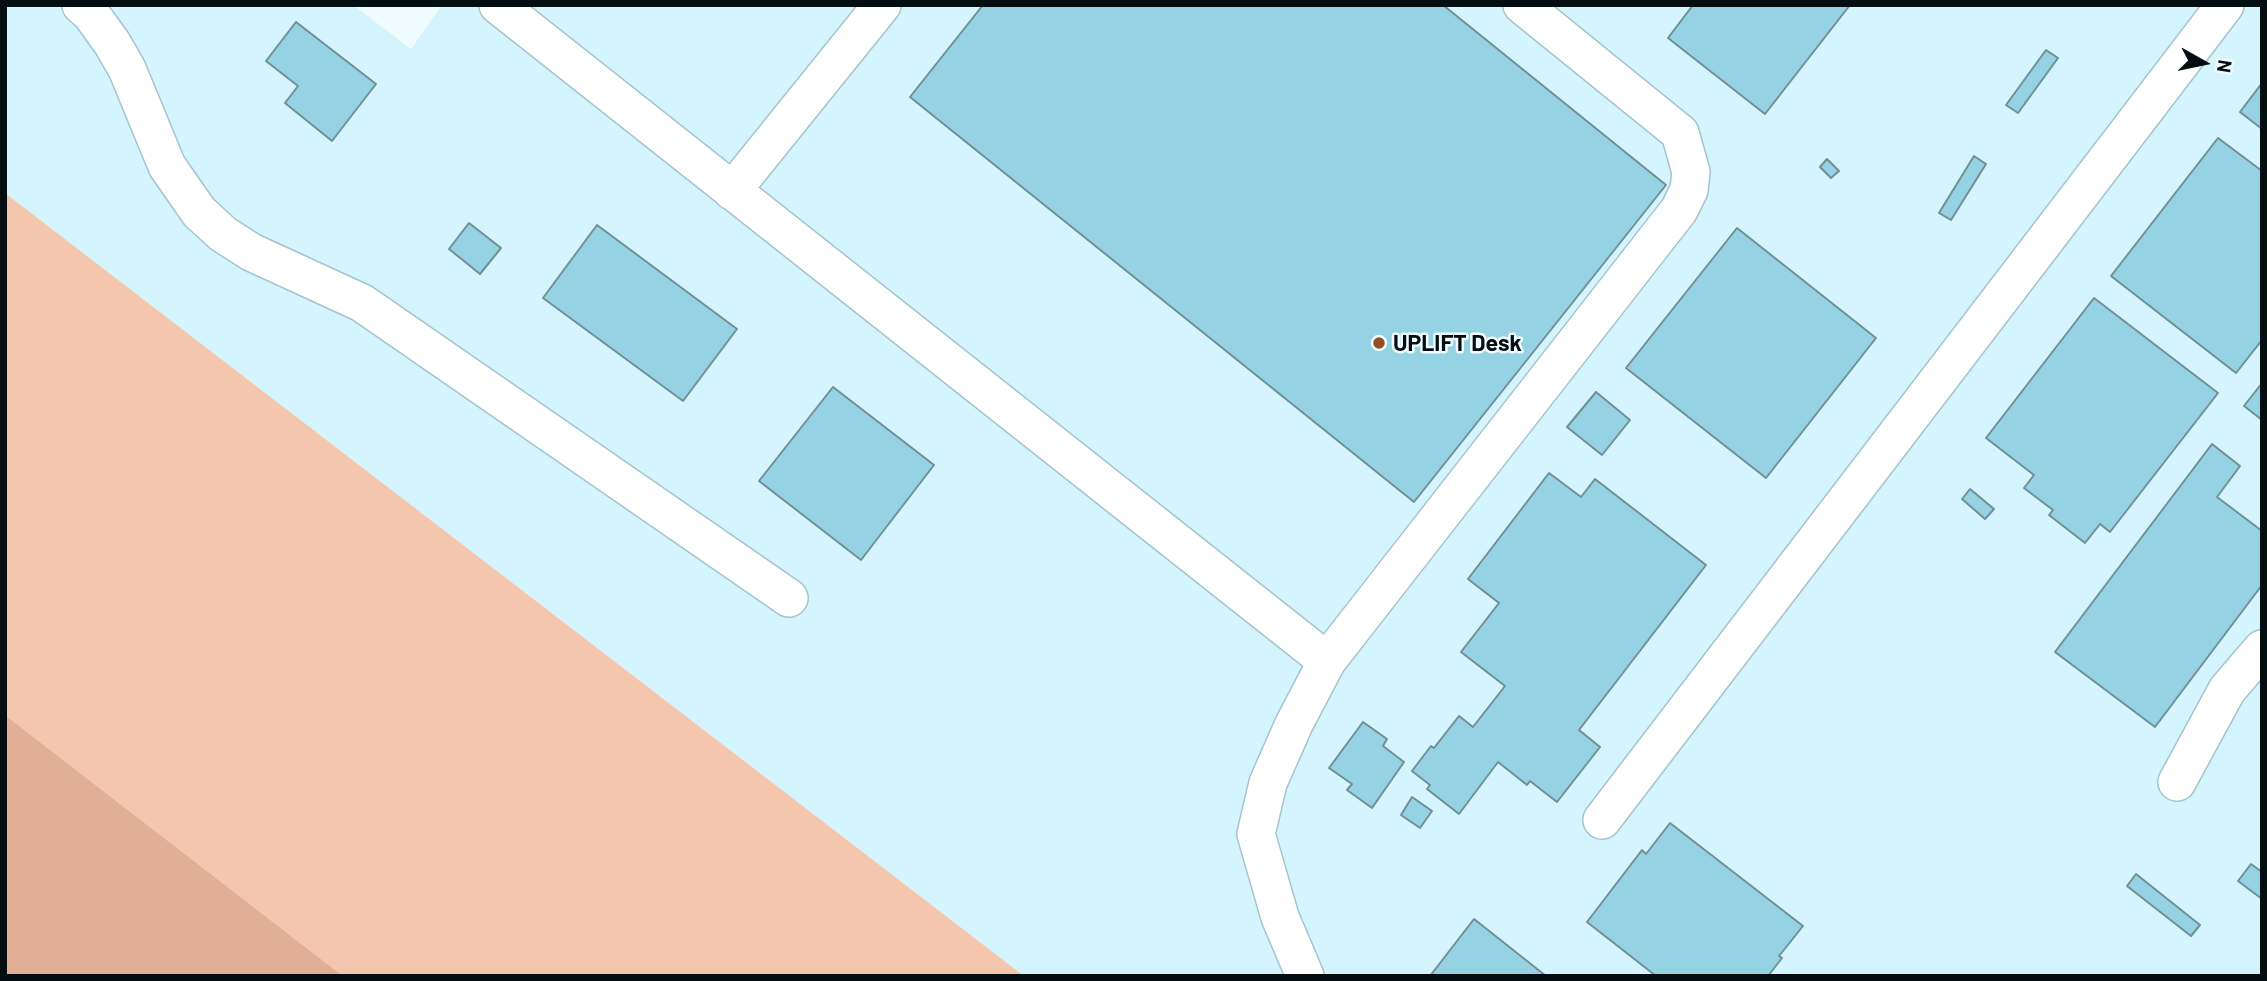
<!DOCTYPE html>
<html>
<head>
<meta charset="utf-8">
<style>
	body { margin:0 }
	#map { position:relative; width:2267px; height:981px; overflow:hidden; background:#effbff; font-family:Barlow,sans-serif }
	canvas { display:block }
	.frame { position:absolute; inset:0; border:7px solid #040e11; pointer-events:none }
	.north { position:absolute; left:2169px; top:28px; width:70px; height:70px; -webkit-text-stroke:5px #effbff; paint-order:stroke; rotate:99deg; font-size:19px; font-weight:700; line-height:28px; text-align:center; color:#040e11 }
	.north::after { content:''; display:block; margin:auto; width:24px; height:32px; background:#040e11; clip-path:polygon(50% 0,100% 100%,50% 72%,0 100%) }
</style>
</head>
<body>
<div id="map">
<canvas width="2267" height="981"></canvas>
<div class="frame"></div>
<div class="north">N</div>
</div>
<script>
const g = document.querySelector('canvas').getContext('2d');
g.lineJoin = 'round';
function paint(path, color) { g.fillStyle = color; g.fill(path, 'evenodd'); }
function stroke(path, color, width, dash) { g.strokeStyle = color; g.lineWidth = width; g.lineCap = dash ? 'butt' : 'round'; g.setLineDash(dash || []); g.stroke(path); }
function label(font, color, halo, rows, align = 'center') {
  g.font = font + ' Barlow,sans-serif'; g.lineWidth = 5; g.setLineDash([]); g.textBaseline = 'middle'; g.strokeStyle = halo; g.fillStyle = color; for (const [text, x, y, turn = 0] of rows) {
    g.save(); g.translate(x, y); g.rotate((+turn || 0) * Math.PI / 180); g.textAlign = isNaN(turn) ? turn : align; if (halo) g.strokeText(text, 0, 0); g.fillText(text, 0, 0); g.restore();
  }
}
paint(new Path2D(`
	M8,5H353L411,49L442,5H2262V976H1024L5,193V9Z`), '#d4f4fe');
paint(new Path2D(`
	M5,193L1024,976H343L5,715Z`), '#f5c6ae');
paint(new Path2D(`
	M5,715L343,976H5Z`), '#e0af95');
const building = new Path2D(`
	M983,5H1443L1666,185L1414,502L910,97Z
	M1693,5H1850L1765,114L1668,38Z
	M296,22L376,84L332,141L285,103L298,86L266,61Z
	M2046,50L2058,58L2018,113L2006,105Z
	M2262,83V129L2240,112Z
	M2218,138L2262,171V340L2236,373L2111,276Z
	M1974,156L1986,164L1951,220L1939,213Z
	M1827,159L1839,171L1831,178L1820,167Z
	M469,223L501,248L480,274L449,249Z
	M597,225L737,329L683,401L543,298Z
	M1737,228L1876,338L1766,478L1626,368Z
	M2094,298L2218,393L2110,532L2100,524L2085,543L2049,515L2053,510L2024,488L2034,475L1986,438Z
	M2262,383V420L2244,406Z
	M833,387L934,465L861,560L759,481Z
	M1596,392L1630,420L1602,455L1567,427Z
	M2212,444L2240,466L2217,497L2262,531V585L2155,727L2055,652Z
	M1549,473L1581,497L1595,479L1706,565L1579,730L1600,747L1557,802L1530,781L1527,785L1498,762L1459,814L1427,789L1430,785L1412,771L1431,746L1434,748L1459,716L1473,727L1505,686L1461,652L1499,603L1468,579Z
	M1970,489L1994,509L1985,519L1962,499Z
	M1363,722L1387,739L1383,746L1404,762L1372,808L1347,790L1352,784L1329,768Z
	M1412,797L1432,811L1420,828L1401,815Z
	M1670,823L1803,926L1779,956L1782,958L1768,976H1656L1587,922L1642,850L1646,854Z
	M2251,864L2262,872V899L2238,881Z
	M2136,874L2200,925L2191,936L2127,886Z
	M1474,919L1546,976H1430Z`);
paint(building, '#95d2e4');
stroke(building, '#728f98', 2);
const minor = new Path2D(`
	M81,5L91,14L112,43L127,69L167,166L199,212L223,234L251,252L362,303L789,598
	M498,5L1327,661L1679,210L1689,190L1691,172L1680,133L1522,5
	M732,191L882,5
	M2177,782L2227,690L2262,649
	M1602,820L2225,5
	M1305,976L1280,917L1256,834L1268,783L1294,724L1327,661`);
stroke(minor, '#a5c4cd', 40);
stroke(minor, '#fff', 37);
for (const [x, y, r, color] of [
	[1379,343,7,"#954f26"]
]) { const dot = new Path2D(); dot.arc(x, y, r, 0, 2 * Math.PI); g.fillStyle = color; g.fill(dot); stroke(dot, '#effbff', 2.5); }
label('bold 23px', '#040e11', '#effbff', [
	["UPLIFT Desk",1393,343]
], 'left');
</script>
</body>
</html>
